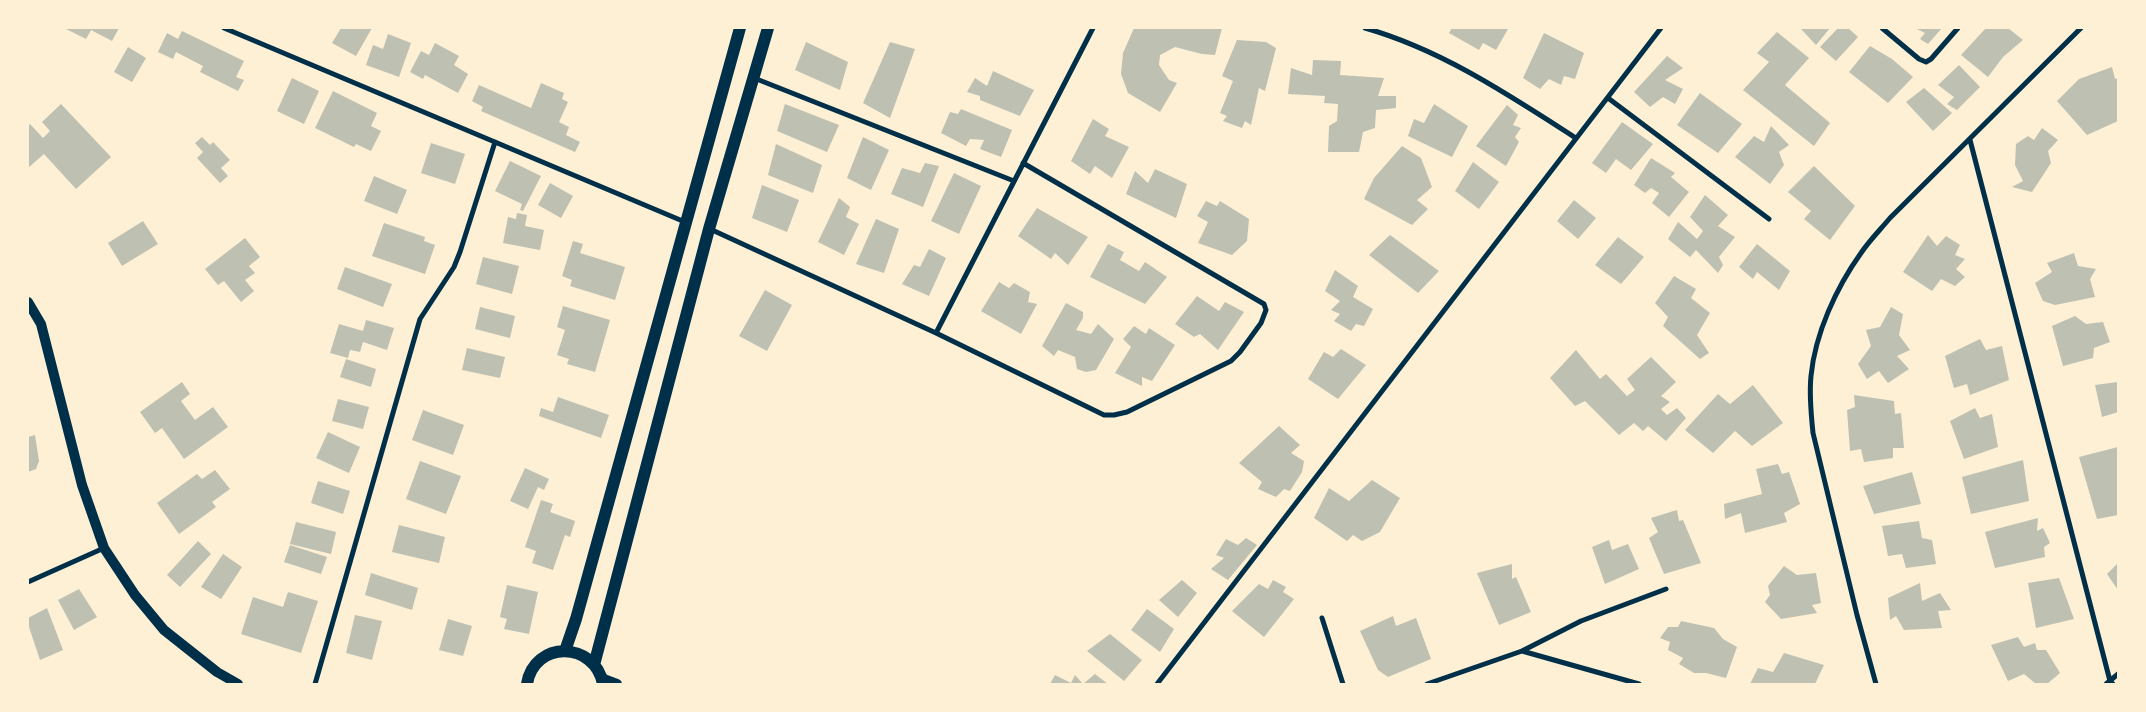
<!DOCTYPE html>
<html>
<head>
<meta charset="utf-8">
<style>
	body { margin:0 }
	#map { position:relative; width:2146px; height:712px; overflow:hidden; background:#fdf0d5; font-family:Merriweather,serif }
	canvas { display:block }
	.frame { position:absolute; inset:0; border:29px solid #fdf0d5; pointer-events:none }
</style>
</head>
<body>
<div id="map">
<canvas width="2146" height="712"></canvas>
<div class="frame"></div>
</div>
<script>
const g = document.querySelector('canvas').getContext('2d');
g.lineJoin = 'round';
function paint(path, color) { g.fillStyle = color; g.fill(path, 'evenodd'); }
function stroke(path, color, width, dash) { g.strokeStyle = color; g.lineWidth = width; g.lineCap = dash ? 'butt' : 'round'; g.setLineDash(dash || []); g.stroke(path); }
paint(new Path2D(`
	M67,28H119L112,41L91,30L86,39L66,29Z
	M341,28H372L356,56L332,43Z
	M1134,28H1222L1215,55L1202,54L1175,47L1160,55L1159,65L1169,80L1177,83L1160,112L1128,93L1121,74L1123,53Z
	M1452,28H1505L1508,29L1496,50L1483,43L1479,50L1449,33Z
	M1802,28H1830L1816,45L1801,29Z
	M1838,28H1848L1858,37L1836,61L1820,47Z
	M1915,28H1942L1928,44L1920,39L1925,33Z
	M1986,28H2008L2023,40L2003,57L1988,77L1961,55Z
	M182,31L244,61L236,77L244,80L238,91L200,72L203,66L176,52L173,59L158,52L167,33L178,39Z
	M1777,32L1809,58L1785,85L1830,123L1814,146L1743,90L1769,62L1757,53Z
	M1544,33L1584,53L1575,79L1564,76L1561,85L1549,79L1540,89L1523,78Z
	M388,34L411,43L399,77L366,65L373,45L383,49Z
	M1237,40L1266,42L1276,48L1265,91L1259,88L1251,125L1245,121L1242,128L1223,121L1227,116L1220,113L1233,81L1222,76Z
	M806,42L848,62L840,90L795,70Z
	M890,42L915,49L890,118L863,103Z
	M435,43L459,56L454,65L468,74L458,93L425,75L423,79L410,72L421,51L429,55Z
	M1870,46L1892,59L1913,77L1888,103L1849,72Z
	M128,47L146,58L132,82L114,72Z
	M1667,56L1683,68L1665,80L1683,89L1675,104L1663,97L1650,107L1634,92Z
	M1313,60L1341,61L1340,75L1384,78L1378,96H1396V108L1376,110L1375,128L1363,132L1359,152H1328L1329,126L1337,121L1338,104L1324,103L1325,96L1288,94L1291,68L1312,75Z
	M1959,65L1980,87L1957,110L1947,104L1954,97L1938,85Z
	M2112,67L2115,79L2118,78V121L2087,135L2057,101L2079,79Z
	M993,71L1034,90L1020,116L980,100V96L967,92L975,78L987,86Z
	M292,78L319,91L304,124L277,111Z
	M541,83L564,93L562,99L568,102L559,122L569,127L566,135L580,142L575,152L481,111L483,107L472,101L479,85L531,108Z
	M1924,88L1952,113L1933,131L1906,102Z
	M333,91L377,113L371,126L381,131L371,151L356,144L354,147L315,128Z
	M1700,93L1742,124L1718,153L1677,125Z
	M61,104L111,157L76,189L44,154L28,168V126L30,124L43,138L50,131L42,122Z
	M785,104L839,125L827,152L777,131Z
	M1434,104L1468,126L1452,157L1408,136L1414,119L1424,123Z
	M1507,105L1518,115L1513,125L1521,128L1515,137L1519,142L1506,166L1476,146Z
	M961,109L1012,130L1001,157L980,149L984,140L970,139L966,146L941,133L950,112L958,114Z
	M1093,119L1109,129L1105,136L1129,147L1112,178L1095,166L1090,174L1071,161Z
	M1622,122L1653,144L1631,170L1616,159L1606,173L1592,163Z
	M1771,126L1789,145L1779,152L1784,165L1770,184L1735,157L1754,136L1764,142Z
	M2042,128L2058,140L2048,151L2051,163L2032,192L2012,187L2023,181L2015,165L2016,144L2028,136L2034,140Z
	M202,137L210,145L213,142L230,160L221,168L228,176L220,183L197,158L203,152L195,143Z
	M863,137L889,150L871,190L847,178Z
	M431,143L465,154L455,184L421,173Z
	M776,144L822,165L813,193L768,175Z
	M1402,146L1421,158L1432,187L1417,200L1428,209L1412,225L1364,199L1374,178Z
	M1651,158L1675,173L1671,177L1689,192L1669,217L1652,203L1659,193L1651,188L1645,193L1634,185Z
	M510,161L541,176L523,211L520,210L522,204L495,191Z
	M1473,162L1499,182L1479,209L1455,191Z
	M925,163L939,166L923,207L891,194L902,168L920,173Z
	M1814,166L1855,206L1830,240L1804,219L1811,211L1788,192Z
	M1155,169L1187,184L1176,218L1126,194L1135,171L1148,183Z
	M954,173L981,186L959,234L931,221Z
	M374,176L407,190L397,214L364,201Z
	M550,183L573,196L561,218L538,205Z
	M762,185L799,200L787,232L752,218Z
	M1705,195L1728,215L1718,226L1735,237L1719,257L1723,265L1718,273L1696,250L1690,257L1668,239L1678,222L1697,239L1703,231L1690,217Z
	M839,198L850,207L846,217L859,224L844,255L818,242Z
	M1574,200L1596,218L1578,239L1557,221Z
	M1206,201L1217,206L1220,201L1249,219L1247,241L1232,255L1198,243L1208,222L1197,216Z
	M1037,208L1088,237L1068,265L1055,253L1051,259L1018,236Z
	M517,213L527,215L525,226L544,230L540,250L503,243L508,217L516,219Z
	M876,219L899,229L884,273L856,264Z
	M143,221L158,244L122,266L108,243Z
	M384,223L425,237L424,241L435,245L425,274L372,256Z
	M1390,235L1439,271L1418,293L1369,255Z
	M1928,235L1937,246L1946,236L1960,245L1955,255L1965,259L1956,269L1965,277L1955,286L1941,279L1932,291L1903,272Z
	M1618,237L1644,257L1621,284L1595,265Z
	M245,238L260,257L249,266L255,273L245,280L254,291L241,302L224,281L218,285L205,269Z
	M573,241L583,244L580,253L625,267L615,300L570,286L572,280L562,276Z
	M1108,244L1124,252L1120,260L1139,271L1145,262L1167,277L1145,304L1090,277Z
	M1757,244L1790,271L1779,290L1757,272L1753,279L1739,267Z
	M929,249L946,258L929,296L902,284L914,265L920,267Z
	M2074,253L2078,266L2096,269L2090,279L2095,297L2055,305L2043,301L2035,283L2052,272L2047,263Z
	M483,257L519,266L512,294L476,284Z
	M345,267L392,284L383,307L337,289Z
	M1335,270L1358,286L1353,297L1373,309L1364,326L1356,324L1351,331L1334,321L1340,314L1331,310L1340,301L1325,291Z
	M1674,276L1696,289L1691,298L1710,313L1697,335L1709,353L1700,359L1663,326L1668,317L1655,303Z
	M999,282L1009,288L1014,283L1030,292L1028,302L1037,304L1021,334L981,311Z
	M765,290L792,305L767,351L739,336Z
	M1197,296L1219,311L1225,302L1244,312L1218,350L1200,334L1194,337L1175,324Z
	M1066,303L1083,312V318L1076,330L1091,334L1098,324L1114,339L1096,370L1086,372L1077,369L1075,357L1058,350L1054,356L1042,346Z
	M563,306L610,320L595,372L567,364L569,359L557,355L565,330L557,327Z
	M480,307L515,316L510,338L475,329Z
	M1891,307L1903,314L1899,335L1910,350L1897,356L1909,369L1888,383L1879,371L1867,379L1858,364L1871,346L1866,330L1880,327Z
	M2075,316L2086,324L2103,322L2110,342L2094,348L2093,358L2063,366L2052,326Z
	M366,320L394,328L387,350L363,342L360,352L350,350L348,358L330,353L339,324L363,331Z
	M1134,326L1146,334L1149,328L1175,345L1152,381L1142,377V386L1115,373L1131,347L1123,339Z
	M1980,339L1986,350L2002,346L2009,380L1970,395L1967,384L1954,388L1945,356Z
	M467,348L505,357L500,378L462,370Z
	M1341,349L1366,365L1338,399L1308,379L1324,352L1333,357Z
	M1576,350L1600,379L1606,374L1627,396L1635,390L1627,379L1651,357L1676,382L1661,396L1670,402L1661,409L1667,415L1677,408L1686,418L1666,441L1648,426L1643,431L1634,423L1619,435L1585,401L1575,406L1550,378Z
	M346,359L376,369L371,387L340,377Z
	M182,382L190,394L181,401L195,420L213,407L228,427L184,459L162,428L155,433L140,412Z
	M2118,382V412L2102,417L2095,385Z
	M1753,385L1783,423L1752,446L1735,431L1713,453L1685,430L1718,394L1730,404Z
	M1854,395L1894,401L1895,414L1901,413L1904,448H1893V458L1864,462L1861,449L1850,451L1847,410L1855,407Z
	M558,397L609,415L601,438L539,416L541,408L553,412Z
	M338,399L369,407L363,429L332,421Z
	M1975,408L1980,418L1992,414L1998,447L1964,459L1950,421Z
	M423,410L464,425L453,455L412,440Z
	M1279,426L1300,445L1291,453L1304,461L1302,472L1290,491L1284,489L1276,497L1258,489L1262,482L1239,463Z
	M328,432L360,447L349,473L316,458Z
	M35,435L39,461L36,469L28,472V437Z
	M2118,447V515L2097,519L2079,457Z
	M2023,460L2029,501L1971,514L1962,477Z
	M420,461L461,476L446,514L406,499Z
	M1778,464L1782,474L1789,472L1800,504L1784,513L1787,522L1745,533L1741,513L1725,519L1724,504L1762,494L1756,469Z
	M525,468L549,479L544,490L538,487L528,509L510,501Z
	M215,470L230,489L212,502L216,507L179,534L157,503L197,474L202,479Z
	M1912,472L1921,504L1874,514L1863,486Z
	M1372,480L1400,498L1380,532L1362,541L1353,535L1347,541L1314,518L1329,488L1349,501Z
	M318,481L350,491L343,514L311,503Z
	M541,500L553,504L550,512L575,521L570,537L565,535L553,570L532,563L536,551L525,547Z
	M1677,510L1679,521L1683,520L1701,563L1664,574L1649,538L1658,532L1651,518Z
	M2038,518L2037,531L2043,528L2050,543L2044,547L2045,557L1995,568L1985,532Z
	M1919,521L1922,538L1932,540L1936,564L1906,568L1902,554L1888,556L1882,526Z
	M296,522L336,532L331,554L290,544Z
	M399,525L445,537L439,563L392,552Z
	M1246,538L1257,545L1228,580L1211,569L1224,558L1216,555L1226,539L1238,545Z
	M1609,540L1612,550L1628,544L1639,569L1605,584L1592,547Z
	M198,541L211,554L180,587L167,575Z
	M290,545L327,557L321,574L284,562Z
	M223,554L242,567L221,599L201,587Z
	M2118,563V590L2107,574Z
	M1512,564V579L1516,577L1531,612L1499,625L1477,573Z
	M1784,566L1797,575L1816,573L1821,603L1812,605L1817,613L1781,619L1765,602L1770,595L1768,586Z
	M371,573L418,588L412,610L365,595Z
	M2059,578L2074,619L2036,628L2028,583Z
	M1182,580L1197,593L1178,617L1159,600Z
	M1273,580L1286,587L1283,592L1294,599L1264,637L1232,611L1259,584L1268,589Z
	M1920,583L1922,601L1940,593L1951,610L1938,611L1942,628L1904,630L1896,616L1890,620L1888,598Z
	M507,585L538,592L529,634L504,629L507,619L500,617Z
	M79,589L97,617L74,630L58,600Z
	M288,592L318,601L301,653L241,634L253,597L283,607Z
	M47,608L63,650L40,660L28,624V618Z
	M1147,609L1174,629L1160,652L1131,630Z
	M355,615L382,621L372,660L346,653Z
	M1393,616L1396,626L1416,618L1431,659L1388,677L1378,670L1360,631Z
	M448,619L472,626L463,656L439,650Z
	M1681,621L1714,628L1723,639L1737,647L1726,678L1706,673H1694L1679,664L1683,658L1668,650L1670,642L1660,638L1668,627H1678Z
	M1110,634L1142,660L1124,681L1087,651Z
	M2018,637L2024,647L2035,643L2037,650H2046L2060,673L2047,684H2036L2024,674L2008,681L1991,645Z
	M1784,653L1824,665L1815,684H1750L1758,668L1773,672Z
	M1095,674L1108,684H1050L1055,675L1071,683L1075,675L1083,684Z`), '#bec0b2');
stroke(new Path2D(`
	M224,28L685,222
	M1365,28C1442,50 1509,95 1576,138
	M1882,28L1919,59L1926,62L1931,59L1958,28
	M754,78L1014,181
	M1608,98L1769,219
	M1970,140L2110,681L2113,684
	M710,229L936,333L1104,415H1114L1127,412L1231,361L1240,352L1261,323L1266,310L1264,304L1023,163
	M936,333L1093,28
	M28,582L104,548
	M1322,618L1343,684
	M1522,651L1581,621L1666,589
	M315,684L420,319L454,267L460,252L495,142
	M1157,684L1661,28
	M1427,684L1522,651L1639,684
	M1876,684L1857,615L1813,433C1811,414 1809,395 1811,376C1815,334 1836,288 1861,253C1869,241 1880,230 1890,218L2081,28
	M2106,684L2118,674`), '#003049', 5);
stroke(new Path2D(`
	M28,302L41,324L82,485L104,548L135,595L164,630L217,672L238,684
	M601,678L617,684`), '#003049', 10);
stroke(new Path2D(`
	M565,651L576,619L740,28
	M594,665L709,229L768,28
	M527,684C534,640 595,641 603,684`), '#003049', 12);
</script>
</body>
</html>
